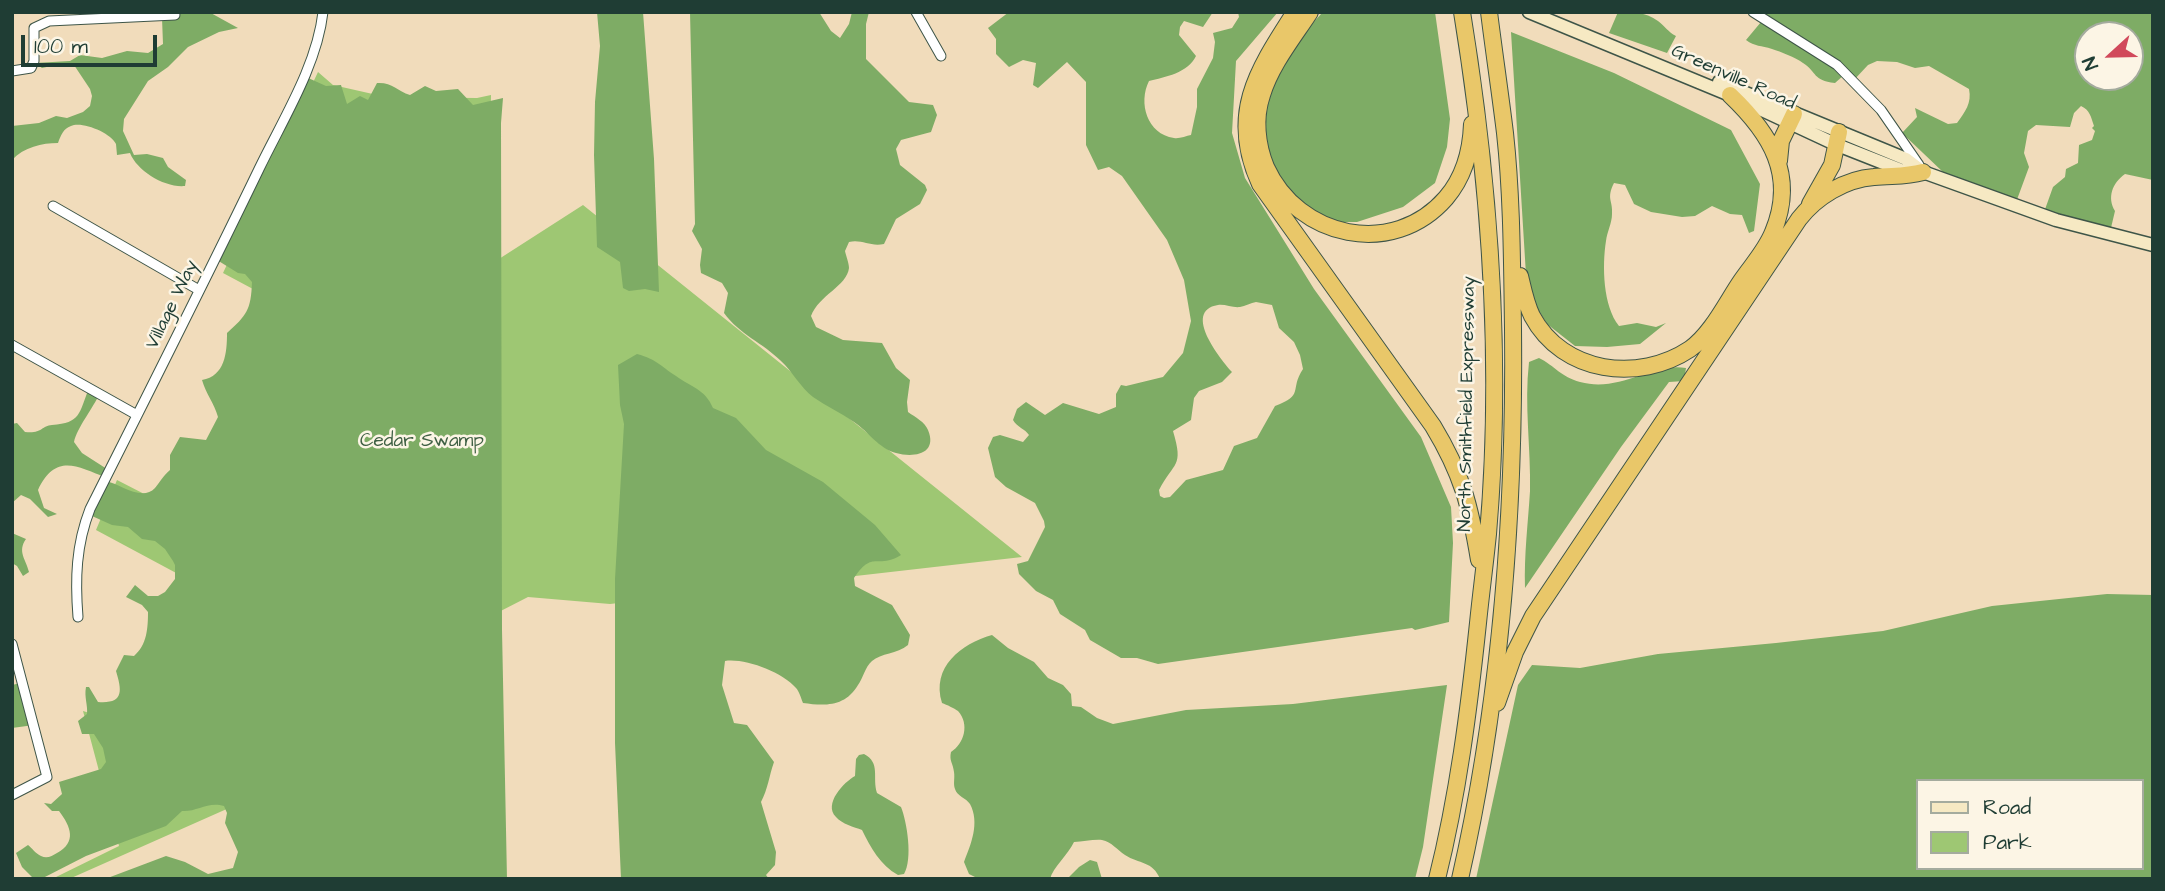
<!DOCTYPE html>
<html>
<head>
<meta charset="utf-8">
<style>
	body { margin:0 }
	#map { position:relative; width:2165px; height:891px; overflow:hidden; background:#f1dcbb; font-family:"Architects Daughter",sans-serif }
	canvas { display:block }
	.frame { position:absolute; inset:0; border:14px solid #1f3d34; pointer-events:none }
	.legend { position:absolute; left:1916px; top:779px; width:228px; height:91px; box-sizing:border-box; background:#fcf5e5; border:2px solid #a4ab9e; margin:0; padding:9px 12px; list-style:none; font-size:21px; color:#1f3d34 }
	.legend li { display:flex; align-items:center; gap:14px; height:35px }
	.legend b { width:35px; border:2px solid #a4ab9e }
	.north { position:absolute; left:2074px; top:21px; width:70px; height:70px; box-sizing:border-box; background:#fcf5e5; border:2px solid #a4ab9e; border-radius:50%; rotate:248deg; font-size:19px; font-weight:700; line-height:28px; text-align:center; color:#1f3d34 }
	.north::after { content:''; display:block; margin:auto; width:24px; height:32px; background:#d1495b; clip-path:polygon(50% 0,100% 100%,50% 72%,0 100%) }
	.scale { position:absolute; left:21px; top:35px; width:136px; height:32px; box-sizing:border-box; border:4px solid #1f3d34; border-top:0; padding-left:9px; font-size:21px; line-height:24px; white-space:nowrap; color:#1f3d34; -webkit-text-stroke:5px #fcf5e5; paint-order:stroke }
</style>
</head>
<body>
<div id="map">
<canvas width="2165" height="891"></canvas>
<div class="frame"></div>
<ul class="legend">
<li><b style="height:9px;background:#f6e9c3"></b>Road</li>
<li><b style="height:19px;background:#9ec773"></b>Park</li>
</ul>
<div class="north">N</div>
<div class="scale">100 m</div>
</div>
<script>
const g = document.querySelector('canvas').getContext('2d');
g.lineJoin = 'round';
function paint(path, color) { g.fillStyle = color; g.fill(path, 'evenodd'); }
function stroke(path, color, width, dash) { g.strokeStyle = color; g.lineWidth = width; g.lineCap = dash ? 'butt' : 'round'; g.setLineDash(dash || []); g.stroke(path); }
function label(font, color, halo, rows, align = 'center') {
  g.font = font + ' "Architects Daughter",sans-serif'; g.lineWidth = 5; g.setLineDash([]); g.textBaseline = 'middle'; g.strokeStyle = halo; g.fillStyle = color; for (const [text, x, y, turn = 0] of rows) {
    g.save(); g.translate(x, y); g.rotate((+turn || 0) * Math.PI / 180); g.textAlign = isNaN(turn) ? turn : align; if (halo) g.strokeText(text, 0, 0); g.fillText(text, 0, 0); g.restore();
  }
}
paint(new Path2D(`
	M318,72L333,85L386,97L477,98L491,95L488,266L583,205L1022,557L610,604L528,597L489,617L461,705L69,879H52L119,846L83,711L112,720L178,574L96,530L117,480L191,518L281,304L223,273Z`), '#9ec773');
paint(new Path2D(`
	M170,12H209L238,28L219,32L188,47L168,67L148,81L124,119L123,131L134,155L147,154L163,158L168,167L186,180L185,186C165,188 137,171 130,153L117,155C117,154 116,144 116,144C111,133 82,121 71,126C63,129 61,135 58,143C42,143 24,147 12,160V126L39,123L56,116L67,118L83,112L90,106L92,96L90,89L74,65L65,63L42,68L35,63L70,61L80,55L102,58L127,51L148,53L163,44L162,18Z
	M597,12H643L654,159L659,292L645,289L629,291L623,288L620,262L597,247L594,155L595,102L600,46Z
	M690,12H819L831,31L840,38L849,24L852,12H869L866,24V59L909,102L933,105L937,115L931,132L901,140L896,149L900,165L925,185L927,190L920,204L896,219L884,244C870,247 862,239 849,242L845,251C846,256 849,263 849,268C847,286 819,295 811,316L816,327L843,340L882,343L896,368L910,380L907,402L908,412C915,417 925,422 928,430C938,454 914,458 896,453C878,448 869,432 854,422C841,413 826,406 813,397C801,388 792,371 781,361C763,343 739,334 724,313L728,293L722,283L701,273L700,265L702,249L692,231L695,224Z
	M1009,12H1213L1203,27L1184,21L1180,27L1179,35L1196,56C1188,73 1165,77 1149,81C1138,103 1147,134 1174,138C1179,139 1186,136 1191,135L1197,107V89L1213,58L1215,42L1213,33L1232,28L1239,17L1238,12H1278L1236,61L1232,133L1245,178L1314,289L1421,437L1451,507L1453,543L1449,622L1415,630L1412,628L1158,664L1137,658H1121L1090,640L1085,630L1060,614L1053,600L1036,591L1019,574L1017,564L1028,561L1045,527L1044,521L1035,503L1006,487L995,477L988,448L993,437L1000,435L1023,442L1029,435C1025,429 1017,427 1013,420L1017,409L1026,402L1045,415L1063,403L1099,414L1116,407V394L1121,385L1126,386L1163,377L1183,353L1191,321L1184,280L1167,240L1122,176L1109,167L1098,170L1086,145V82L1067,62L1038,88L1033,85L1036,63L1023,60L1009,67L996,54V39L988,28ZM1256,302L1272,305L1279,328L1294,342L1300,355L1303,369C1289,390 1305,395 1275,406L1257,438L1234,446L1223,470L1186,480L1170,497L1164,498L1160,496L1159,490C1174,461 1184,468 1173,431L1191,420L1194,398L1199,391L1222,382L1232,372C1222,361 1181,311 1218,305C1225,304 1233,308 1240,307C1245,306 1251,303 1256,302Z
	M1323,12H1435L1450,119L1447,147L1435,183L1403,207L1357,222H1343L1329,219L1303,206L1275,185L1262,153L1263,103L1292,45Z
	M1618,12C1635,12 1645,12 1658,21C1665,26 1668,32 1676,36L1667,53L1609,33Z
	M1751,12H2153V180L2125,174C2112,183 2107,198 2115,211L2110,232L2043,215L2053,187L2065,177L2066,169L2078,163L2079,145L2092,140L2095,131L2092,128L2094,126C2091,117 2090,110 2081,106L2074,113L2070,127L2036,125L2028,131L2024,153L2029,167L2015,205L1944,173L1902,133L1917,117L1915,108L1948,124L1957,123C1965,112 1972,103 1969,89L1929,66L1915,68L1897,62L1877,61L1868,65L1853,81L1844,75L1835,83C1812,80 1818,73 1803,63C1795,57 1781,52 1772,49C1761,45 1755,47 1746,40L1761,22ZM2088,35H2130V77H2088Z
	M1511,32L1614,73L1731,130L1760,184L1754,231L1749,233L1742,215L1730,214L1712,206L1695,216L1682,217L1651,212L1634,204L1625,185L1614,183C1606,199 1613,200 1612,214C1612,223 1607,232 1606,241C1602,266 1603,306 1619,326L1637,323L1656,327L1666,323L1640,344L1607,347L1575,346L1547,324L1527,291Z
	M306,77L326,86L341,85L347,104L360,96L368,100L377,83C392,82 397,91 410,95L425,86L436,91L458,89L473,105L503,98L501,123L502,630L507,879H105L166,856L185,862L208,874L233,868L238,852L225,823L227,813L224,806C208,801 197,812 182,811L166,826L86,856L41,879H34L22,867L16,853L28,845C32,848 36,854 41,856C47,859 52,856 57,853C77,842 71,827 59,811H52L44,803L51,804L62,794L59,782L101,769L106,762L103,748L94,734H82L78,721L87,714C88,705 84,697 86,687H89L98,702C124,704 122,691 116,671L124,655L134,656C147,645 148,628 148,612L142,605L126,597L135,585L148,596H158L165,592L175,579V565L173,561L165,549L155,541L142,539L128,527L112,525L92,516V513L106,481C120,484 142,502 155,488C160,482 163,476 170,470V455L180,437L206,440L218,417C214,403 206,394 202,380C225,376 227,353 227,333C247,315 251,310 252,282L245,274L238,273L217,260Z
	M637,354C658,360 659,365 676,376C691,387 705,389 713,408L736,418L766,450L823,482L875,525L901,555C877,570 873,549 854,578L855,586L892,605L910,635L908,645C897,654 881,653 872,661C865,667 863,678 858,685C845,707 825,706 803,703C801,698 799,691 796,688C782,672 745,658 725,661L722,685L734,723L747,725L774,762C769,776 768,789 761,802L776,852L775,865L766,875L769,879H621L615,743V579L624,424L620,405L618,365Z
	M1539,358C1555,366 1561,377 1580,382C1621,393 1652,362 1686,368L1684,381L1669,382L1621,447L1525,588C1524,554 1528,524 1530,491C1531,448 1524,405 1529,362Z
	M89,388L100,393C93,408 77,428 74,442L82,453L110,471L107,478C76,466 56,453 38,490L44,508L57,514L48,517L30,499L21,495L12,503V424L17,423L25,432C42,434 41,426 52,425C81,423 79,413 89,388Z
	M12,533L26,539C17,552 26,559 29,572L23,576L17,566L12,563Z
	M2107,594L2153,595V879H1476L1518,685L1532,665L1580,668L1658,654L1776,643L1883,631L1992,606ZM1918,781H2142V868H1918Z
	M992,635L1008,648L1034,662L1048,678L1063,685L1071,694L1072,706L1081,707L1097,718L1113,724L1186,710L1293,704L1447,685L1423,847L1415,879H1160C1153,861 1139,864 1125,855C1117,850 1112,842 1102,840C1094,839 1083,842 1074,842C1068,855 1053,867 1050,879H979L969,874L964,862C971,844 980,823 970,804C966,798 957,796 955,789C953,784 955,778 954,772C953,763 949,761 951,752C964,744 970,724 958,711C954,708 947,705 942,703C931,667 961,644 992,635Z
	M25,682L34,725L12,728V685Z
	M864,754C881,763 872,777 877,793L901,807C907,822 913,859 904,874L898,875C880,865 871,848 862,830C854,827 842,824 836,817C823,804 844,782 855,776L856,759L859,755Z
	M1090,860L1097,862L1102,879H1067L1079,867Z`), '#7eac65');
const street = new Path2D(`
	M916,12L941,56
	M1753,12L1837,65L1881,110L1919,165
	M12,71L31,68L34,61V28L49,21L175,15
	M53,206L199,290
	M12,345L137,415
	M78,617C75,579 76,545 90,509C147,396 204,283 259,169C282,121 317,66 323,12
	M12,644L47,777L12,795`);
const secondary = new Path2D(`
	M1529,12L1730,95L1835,144L1901,170L1923,172L2056,220L2153,245
	M1719,82L1906,159L1923,172`);
const highway = new Path2D(`
	M1295,12C1257,71 1228,114 1260,184L1433,426C1462,474 1470,505 1479,560
	M1310,12C1293,38 1271,65 1262,95C1254,118 1257,145 1266,167C1298,238 1393,259 1446,198C1464,177 1471,151 1472,124
	M1779,161L1781,141L1794,114
	M1810,204L1832,165L1839,132
	M1520,276C1523,289 1526,304 1532,316C1563,374 1639,383 1690,349C1712,333 1726,303 1741,281C1752,265 1766,250 1773,232C1797,175 1770,133 1730,95
	M1497,703L1515,652L1533,616L1799,219C1816,197 1845,179 1874,177C1892,175 1905,177 1923,172
	M1437,879C1458,795 1469,709 1478,623C1481,593 1485,564 1488,534C1503,360 1490,184 1462,12
	M1460,879C1501,699 1515,512 1513,328C1512,263 1512,197 1505,133C1500,92 1494,52 1489,12`);
stroke(street, '#3e5548', 11);
stroke(secondary, '#3e5548', 15);
stroke(highway, '#3e5548', 18);
stroke(street, '#fff', 9);
stroke(secondary, '#f6e9c3', 12);
stroke(highway, '#e9c769', 16);
label('19px', '#1f3d34', '#fcf5e5', [
	["Greenville Road",1733,78,24],
	["Village Way",173,305,-64],
	["North Smithfield Expressway",1468,404,-89]
]);
label('19px', '#3f6044', '#fcf5e5', [
	["Cedar Swamp",422,442]
]);
</script>
</body>
</html>
